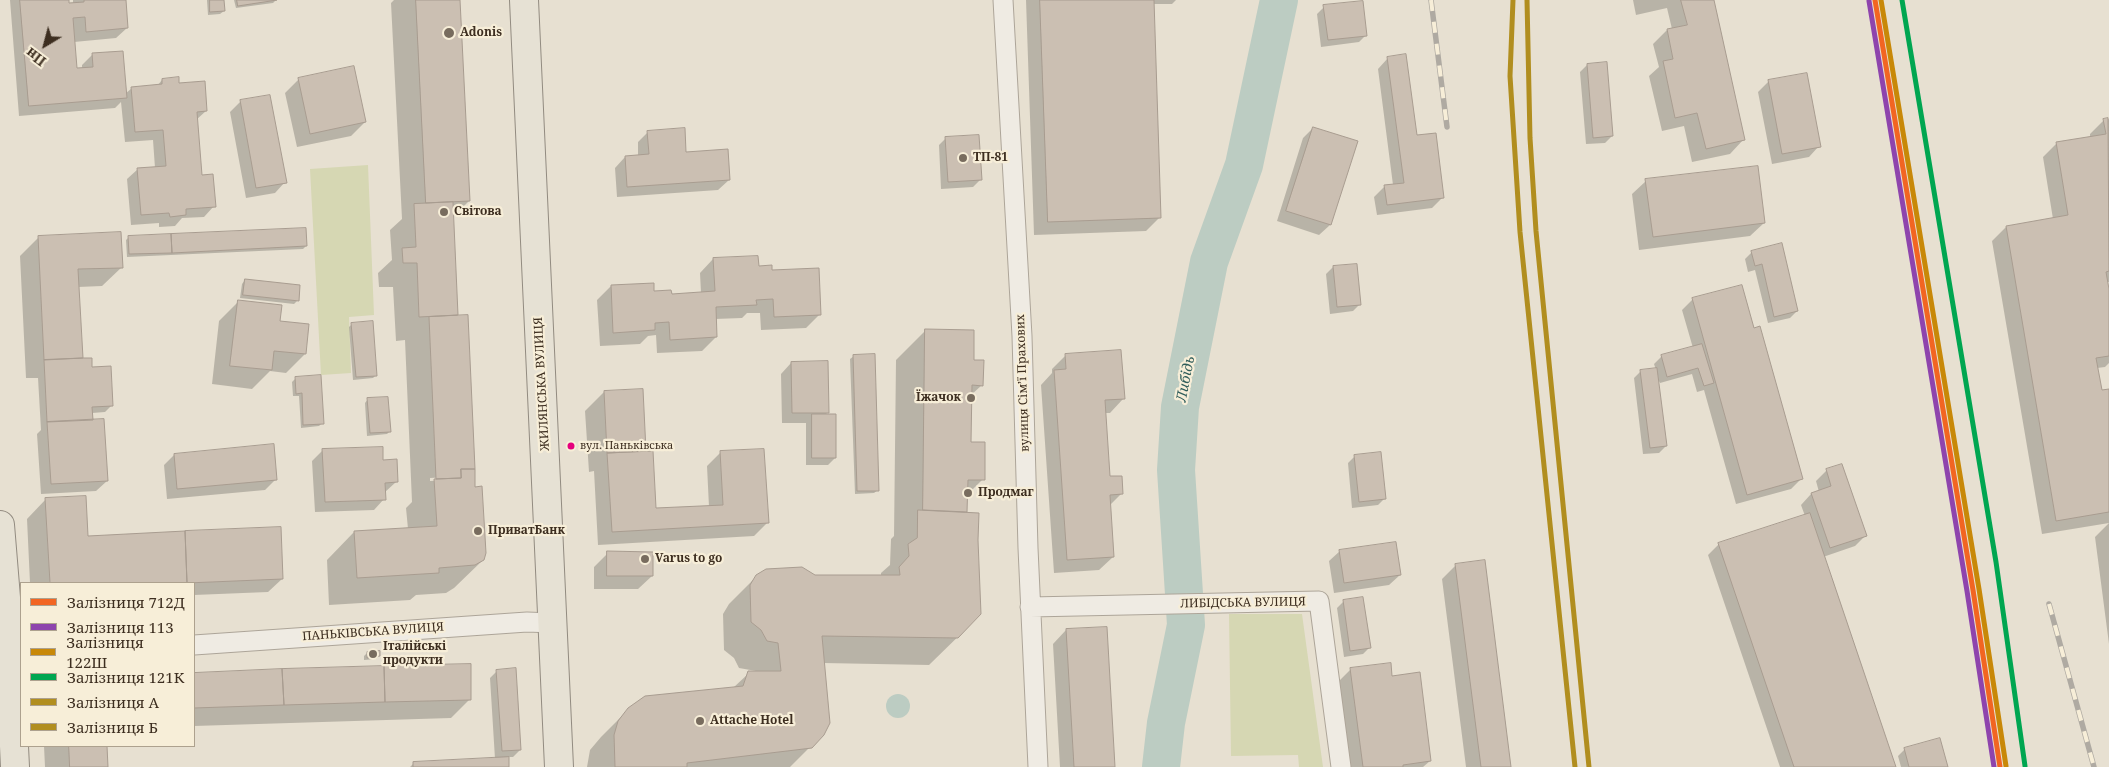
<!DOCTYPE html>
<html>
<head>
<meta charset="utf-8">
<style>
	body { margin:0 }
	#map { position:relative; width:2109px; height:767px; overflow:hidden; background:#e7e0d1; font-family:"Noto Serif",serif }
	canvas { display:block }
	.legend { position:absolute; left:20px; top:582px; width:175px; height:165px; box-sizing:border-box; background:#f7eed8; border:1px solid #ada18e; margin:0; padding:6px 9px; list-style:none; font-size:15px; color:#3d2e20 }
	.legend li { display:flex; align-items:center; gap:10px; height:25px }
	.legend b { width:25px; border:1px solid #ada18e }
	.north { position:absolute; left:20px; top:20px; width:50px; height:50px; -webkit-text-stroke:4px #f7eed8; paint-order:stroke; rotate:217deg; font-size:14px; font-weight:700; line-height:20px; text-align:center; color:#3d2e20 }
	.north::after { content:''; display:block; margin:auto; width:18px; height:22px; background:#3d2e20; clip-path:polygon(50% 0,100% 100%,50% 72%,0 100%) }
</style>
</head>
<body>
<div id="map">
<canvas width="2109" height="767"></canvas>
<ul class="legend">
<li><b style="height:6px;background:#f26522"></b>Залізниця 712Д</li>
<li><b style="height:6px;background:#8e44ad"></b>Залізниця 113</li>
<li><b style="height:6px;background:#c88808"></b>Залізниця 122Ш</li>
<li><b style="height:6px;background:#00a651"></b>Залізниця 121К</li>
<li><b style="height:6px;background:#b18e1f"></b>Залізниця A</li>
<li><b style="height:6px;background:#b18e1f"></b>Залізниця Б</li>
</ul>
<div class="north">Пн</div>
</div>
<script>
const g = document.querySelector('canvas').getContext('2d');
g.lineJoin = 'round';
function paint(path, color) { g.fillStyle = color; g.fill(path, 'evenodd'); }
function stroke(path, color, width, dash) { g.strokeStyle = color; g.lineWidth = width; g.lineCap = dash ? 'butt' : 'round'; g.setLineDash(dash || []); g.stroke(path); }
function label(font, color, halo, rows, align = 'center') {
  g.font = font + ' "Noto Serif",serif'; g.lineWidth = 4.5; g.setLineDash([]); g.textBaseline = 'middle'; g.strokeStyle = halo; g.fillStyle = color; for (const [text, x, y, turn = 0] of rows) {
    g.save(); g.translate(x, y); g.rotate((+turn || 0) * Math.PI / 180); g.textAlign = isNaN(turn) ? turn : align; if (halo) g.strokeText(text, 0, 0); g.fillText(text, 0, 0); g.restore();
  }
}
paint(new Path2D(`
	M368,165L374,315L349,317L351,373L321,375L310,169Z
	M1229,614H1302L1323,767H1299L1298,755L1231,756Z`), '#d6d7b3');
paint(new Path2D(`
	M886 706a12 12 0 1 1 24 0a12 12 0 1 1-24 0Z`), '#bcccc2');
paint(new Path2D(`
	M10,0H68V4L73,3V0H124L127,28L116,38L74,42L76,70L82,69V65L92,55L122,52L125,94L132,88L157,86L162,80L178,84L206,111L196,120L201,176L214,206L204,217L182,218L175,226L159,227V223L131,225L127,179L138,169L155,168L153,140L125,142L121,102L115,108L19,116Z
	M207,0H223L224,11L220,14L208,15Z
	M234,0H276L273,3L236,8Z
	M394,0H459L469,201L452,218L457,317L483,560L454,588L446,593L416,595L410,600L329,605L327,560L354,532L408,529L406,508L412,502L405,340L396,341L393,287H379L378,273L392,260L390,230L402,219L391,3ZM450,477V480L430,481V478Z
	M1026,0H1176L1172,4H1152L1160,217L1146,231L1034,235Z
	M1633,0H1712L1743,140L1730,154L1692,162L1684,126L1662,131L1649,76L1659,67L1653,44L1667,30L1672,29L1667,8L1636,15Z
	M1324,7L1366,35L1359,42L1321,47L1317,14Z
	M1388,58L1416,137L1443,197L1432,208L1377,215L1374,197L1385,186L1393,185L1378,69Z
	M1587,65L1612,136L1605,143L1586,144L1580,72Z
	M299,79L365,122L351,136L297,147L285,93Z
	M1769,81L1819,146L1809,157L1772,164L1758,92Z
	M241,101L285,182L275,193L246,198L230,112Z
	M2109,119V282H2107L2109,297V363L2105,367L2097,368L2101,392L2109,390V523L2042,534L1992,241L2006,227L2053,219L2043,157L2056,144L2090,138V134L2104,120Z
	M1313,128L1330,225L1319,235L1277,221L1303,138Z
	M648,132L685,153L729,180L718,190L617,197L615,168L625,157L638,156V142Z
	M946,138L980,180L973,187L941,189L939,145Z
	M1646,181L1764,223L1750,236L1639,250L1632,194Z
	M39,237L122,267L102,286L78,287L81,359L91,368L112,405L105,412L92,413L107,481L96,491L41,494L37,434L41,430L38,378H26L20,256Z
	M129,237L306,246L303,249L127,257L126,240Z
	M1781,245L1797,311L1790,318L1768,323L1755,270L1748,272L1745,259L1752,252Z
	M713,259L758,267L820,314L806,328L761,330L760,313H747L742,318L715,319L716,337L702,351L657,353L656,335L648,336L640,344L600,346L597,300L611,286L671,295L701,293L700,273Z
	M1333,267L1360,304L1353,311L1330,314L1326,274Z
	M245,280L297,301L294,304L240,298L242,284Z
	M1693,299L1801,479L1791,489L1736,504L1704,390L1697,392L1692,374L1660,383L1657,377L1666,446L1659,453L1643,454L1634,378L1640,372L1656,370L1654,364L1661,357L1693,348L1682,310Z
	M238,302L279,322L305,354L286,373L270,371L252,389L212,384L219,321Z
	M352,324L376,375L373,378L353,380L349,327Z
	M926,330L972,361L982,385L970,396L969,443L983,479L966,496V511L964,513L969,626L929,665L823,663V734L790,767H587L590,750L601,737L629,709L733,688L749,673L756,671L739,668L734,658L724,650L723,614L729,604L757,576H881V573L890,565L891,539L894,536L896,360Z
	M1066,355L1123,399L1110,413H1104L1109,478L1122,493L1109,506L1113,557L1099,570L1054,573L1041,385L1052,373V369Z
	M854,356L878,490L874,493L855,494L850,359Z
	M791,363L828,412L825,415L835,458L828,465H806V423H782L781,374Z
	M296,378L322,423L319,426L301,428L299,396H293L292,382Z
	M604,392L645,451L643,453L655,510L709,507L707,466L721,452L767,523L754,536L598,545L594,471L589,472L585,411Z
	M368,399L390,431L387,434L367,436L365,403Z
	M323,450L382,461L396,482L384,493V499L374,510L315,512L312,461Z
	M174,455L276,479L265,490L167,499L164,465Z
	M1355,456L1385,498L1378,505L1352,508L1348,463Z
	M1842,465L1866,535L1855,546L1823,557L1895,767H1780L1708,555L1719,544L1805,516L1801,505L1811,494L1819,492L1816,481L1826,471Z
	M46,499L87,537L282,579L268,592L194,595V583H30L27,519Z
	M2109,523V644L2095,537Z
	M1340,551L1400,575L1389,585L1334,593L1329,561Z
	M608,553L652,576L638,589H594V567Z
	M1456,565L1510,767H1466L1442,579Z
	M1344,601L1370,647L1363,654L1344,657L1337,608Z
	M1066,630L1113,767H1060L1053,644Z
	M367,653L379,656L376,659L364,660V656Z
	M469,665L470,699L451,718L194,726V674Z
	M1351,669L1391,677L1430,761L1423,767H1348L1337,683Z
	M497,671L520,750L513,757H508V767H410L413,764L495,759L490,678Z
	M44,746H105L106,767H45Z
	M1905,749L1947,767H1901L1898,756Z`), '#0003');
stroke(new Path2D(`
	M1161,767L1166,723L1186,625L1176,470L1180,407L1209,262L1244,165L1279,0`), '#bcccc2', 38);
const building = new Path2D(`
	M20,0H69V3L84,2V0H126L128,28L86,32L85,17L73,18L77,68L93,67L92,53L123,51L127,98L29,106Z
	M210,0H224L225,11L210,12Z
	M237,0H277L238,6Z
	M416,0H460L470,201L426,203Z
	M1040,0H1154L1161,218L1048,222Z
	M1681,0H1714L1745,140L1706,149L1697,113L1675,118L1663,61L1673,59L1667,29L1687,25Z
	M1363,1L1367,36L1328,40L1323,5Z
	M1406,54L1417,135L1436,133L1444,198L1387,205L1384,185L1404,183L1387,57Z
	M1607,62L1613,136L1593,138L1587,64Z
	M354,66L366,122L310,134L298,78Z
	M1807,73L1821,147L1782,154L1768,80Z
	M179,77V83L205,81L207,111L197,112L202,175L213,174L216,207L186,209V215L170,217L169,213L141,215L137,168L166,166L163,130L135,132L131,87L162,84V79Z
	M270,95L287,183L256,188L240,100Z
	M2108,118L2109,271L2106,272L2109,289V356L2096,358L2102,390L2109,389V512L2056,521L2006,226L2068,215L2056,142L2106,134L2103,119Z
	M1313,127L1358,141L1331,225L1286,211Z
	M685,128L686,152L728,149L730,180L627,187L625,156L649,154L647,131Z
	M979,135L982,180L948,182L945,137Z
	M1758,166L1765,223L1653,237L1645,179Z
	M453,202L458,315L419,317L417,263H403L402,248L416,247L414,204Z
	M306,228L307,246L172,253L171,234Z
	M121,232L123,268L78,269L83,358L44,360L38,236Z
	M171,234L172,253L129,254L128,236Z
	M1782,243L1798,311L1774,317L1762,264L1755,266L1751,251Z
	M758,256L759,266L772,265V270L819,268L821,315L774,317L773,299L756,300L757,305L716,307L717,337L670,340L669,322L655,323V330L613,333L611,285L654,283V291L671,290L672,294L715,291L713,258Z
	M1357,264L1361,305L1337,307L1333,266Z
	M245,279L300,285L299,301L243,295Z
	M1742,285L1754,328L1760,326L1803,479L1747,495L1692,298Z
	M238,300L282,305L280,321L309,324L306,354L274,351L272,370L230,366Z
	M468,315L475,469H461V478L436,479L429,317Z
	M373,321L377,376L356,377L351,323Z
	M925,329L974,330V360H984L983,386L972,385L971,442H985V480H968L967,512L923,510Z
	M1702,344L1714,383L1704,386L1698,368L1667,377L1661,355Z
	M1121,350L1125,399L1105,400L1110,476H1122L1123,494L1110,495L1114,557L1067,560L1054,370L1066,369L1065,354Z
	M875,354L879,491H857L853,355Z
	M83,358H92V367L111,366L113,406L92,407L93,420L47,422L44,360Z
	M828,361L829,413H792L791,362Z
	M1657,368L1667,446L1650,448L1640,370Z
	M321,375L324,424L303,425L302,393L296,394L295,377Z
	M643,389L646,451L607,453L604,391Z
	M388,397L391,432L370,433L367,398Z
	M812,414H836V458H812Z
	M104,419L108,481L51,484L47,422Z
	M274,444L277,480L177,489L174,454Z
	M383,447V460L397,459L398,482L385,483L386,500L325,502L322,449Z
	M764,449L769,523L612,532L607,453L653,451L656,508L723,505L720,451Z
	M1381,452L1386,499L1359,502L1354,455Z
	M1842,464L1867,536L1830,548L1811,493L1831,486L1826,469Z
	M461,469H475V487L482,486L486,553L484,560L475,565L439,568V573L357,578L354,531L437,526L434,479L461,478Z
	M86,496L88,536L185,531L187,583H50L45,498Z
	M918,510L979,513L978,540L981,614L958,638L822,636L830,723L824,735L812,748L687,763V767H615L614,735L618,721L628,708L645,696L743,686L748,671H781L778,643L767,641L761,630L751,622L750,585L756,575L766,569L802,567L815,575H900L899,567L909,556L908,544L917,538Z
	M1810,513L1896,767H1794L1718,543Z
	M281,527L283,579L187,583L185,531Z
	M1396,542L1401,575L1344,583L1339,550Z
	M607,551L653,552V576H607Z
	M1485,560L1511,767H1481L1455,564Z
	M1363,597L1371,648L1350,651L1343,600Z
	M1107,627L1115,767H1074L1066,629Z
	M380,651V656L367,658V652Z
	M1391,663L1392,676L1420,672L1431,761L1403,765V767H1363L1350,668Z
	M471,664V700L385,702L384,666Z
	M384,666L385,702L284,705L282,669Z
	M516,668L521,750L502,751L496,670Z
	M282,669L284,705L194,708V673Z
	M1940,738L1948,767H1909L1904,748Z
	M69,746H107L108,767H70Z
	M509,757V767H413V762Z`);
paint(building, '#cbbfb2');
stroke(building, '#a89c90', 1);
const street = new Path2D(`
	M1003,0L1022,336L1028,548L1038,767
	M1030,607L1319,601L1341,767
	M194,645L527,622L553,623`);
const primary = new Path2D(`
	M524,0L559,767
	M0,525L8,622L15,767`);
stroke(street, '#ada599', 21);
stroke(primary, '#928b80', 30);
stroke(street, '#efebe3', 19);
stroke(primary, '#e6e1d4', 28);
const rail = new Path2D(`
	M1431,0L1447,127
	M2049,604L2094,767`);
stroke(rail, '#afaaa2', 5.5);
stroke(rail, '#f7eed8', 4, [11]);
stroke(new Path2D(`
	M1875,0L1973,590L2000,767`), '#f26522', 5);
stroke(new Path2D(`
	M1869,1L1967,591L1994,767`), '#8e44ad', 5);
stroke(new Path2D(`
	M1881,0L1979,589L2006,766`), '#c88808', 5);
stroke(new Path2D(`
	M1902,0L1996,562L2025,766`), '#00a651', 5);
stroke(new Path2D(`
	M1513,0L1510,76L1520,232L1575,767`), '#b18e1f', 5);
stroke(new Path2D(`
	M1527,0L1530,138L1536,231L1589,767`), '#b18e1f', 5);
for (const [x, y, r, color] of [
	[449,33,6,"#786c5e"],
	[963,158,5,"#786c5e"],
	[444,212,5,"#786c5e"],
	[971,398,5,"#786c5e"],
	[571,446,4.5,"#e5007d"],
	[968,493,5,"#786c5e"],
	[478,531,5,"#786c5e"],
	[645,559,5,"#786c5e"],
	[373,654,5,"#786c5e"],
	[700,721,5,"#786c5e"]
]) { const dot = new Path2D(); dot.arc(x, y, r, 0, 2 * Math.PI); g.fillStyle = color; g.fill(dot); stroke(dot, '#f7eed8', 2); }
label('11px', '#3d2e20', '#f7eed8', [
	["вул. Паньківська",580,446]
], 'left');
label('bold 12px', '#3d2e20', '#f7eed8', [
	["Adonis",460,33],
	["ТП-81",973,158],
	["Світова",454,212],
	["Їжачок",961,398,"right"],
	["Продмаг",978,493],
	["ПриватБанк",488,531],
	["Varus to go",655,559],
	["Італійські",383,647],
	["продукти",383,661],
	["Attache Hotel",710,721]
], 'left');
label('12px', '#3d2e20', '#f7eed8', [
	["вулиця Сімʼї Прахових",1023,383,-92],
	["ЖИЛЯНСЬКА ВУЛИЦЯ",542,384,-93],
	["ЛИБІДСЬКА ВУЛИЦЯ",1243,603,-1],
	["ПАНЬКІВСЬКА ВУЛИЦЯ",373,632,-4]
]);
label('italic 14px', '#2f5d5a', '#f7eed8', [
	["Либідь",1186,379,-79]
]);
</script>
</body>
</html>
